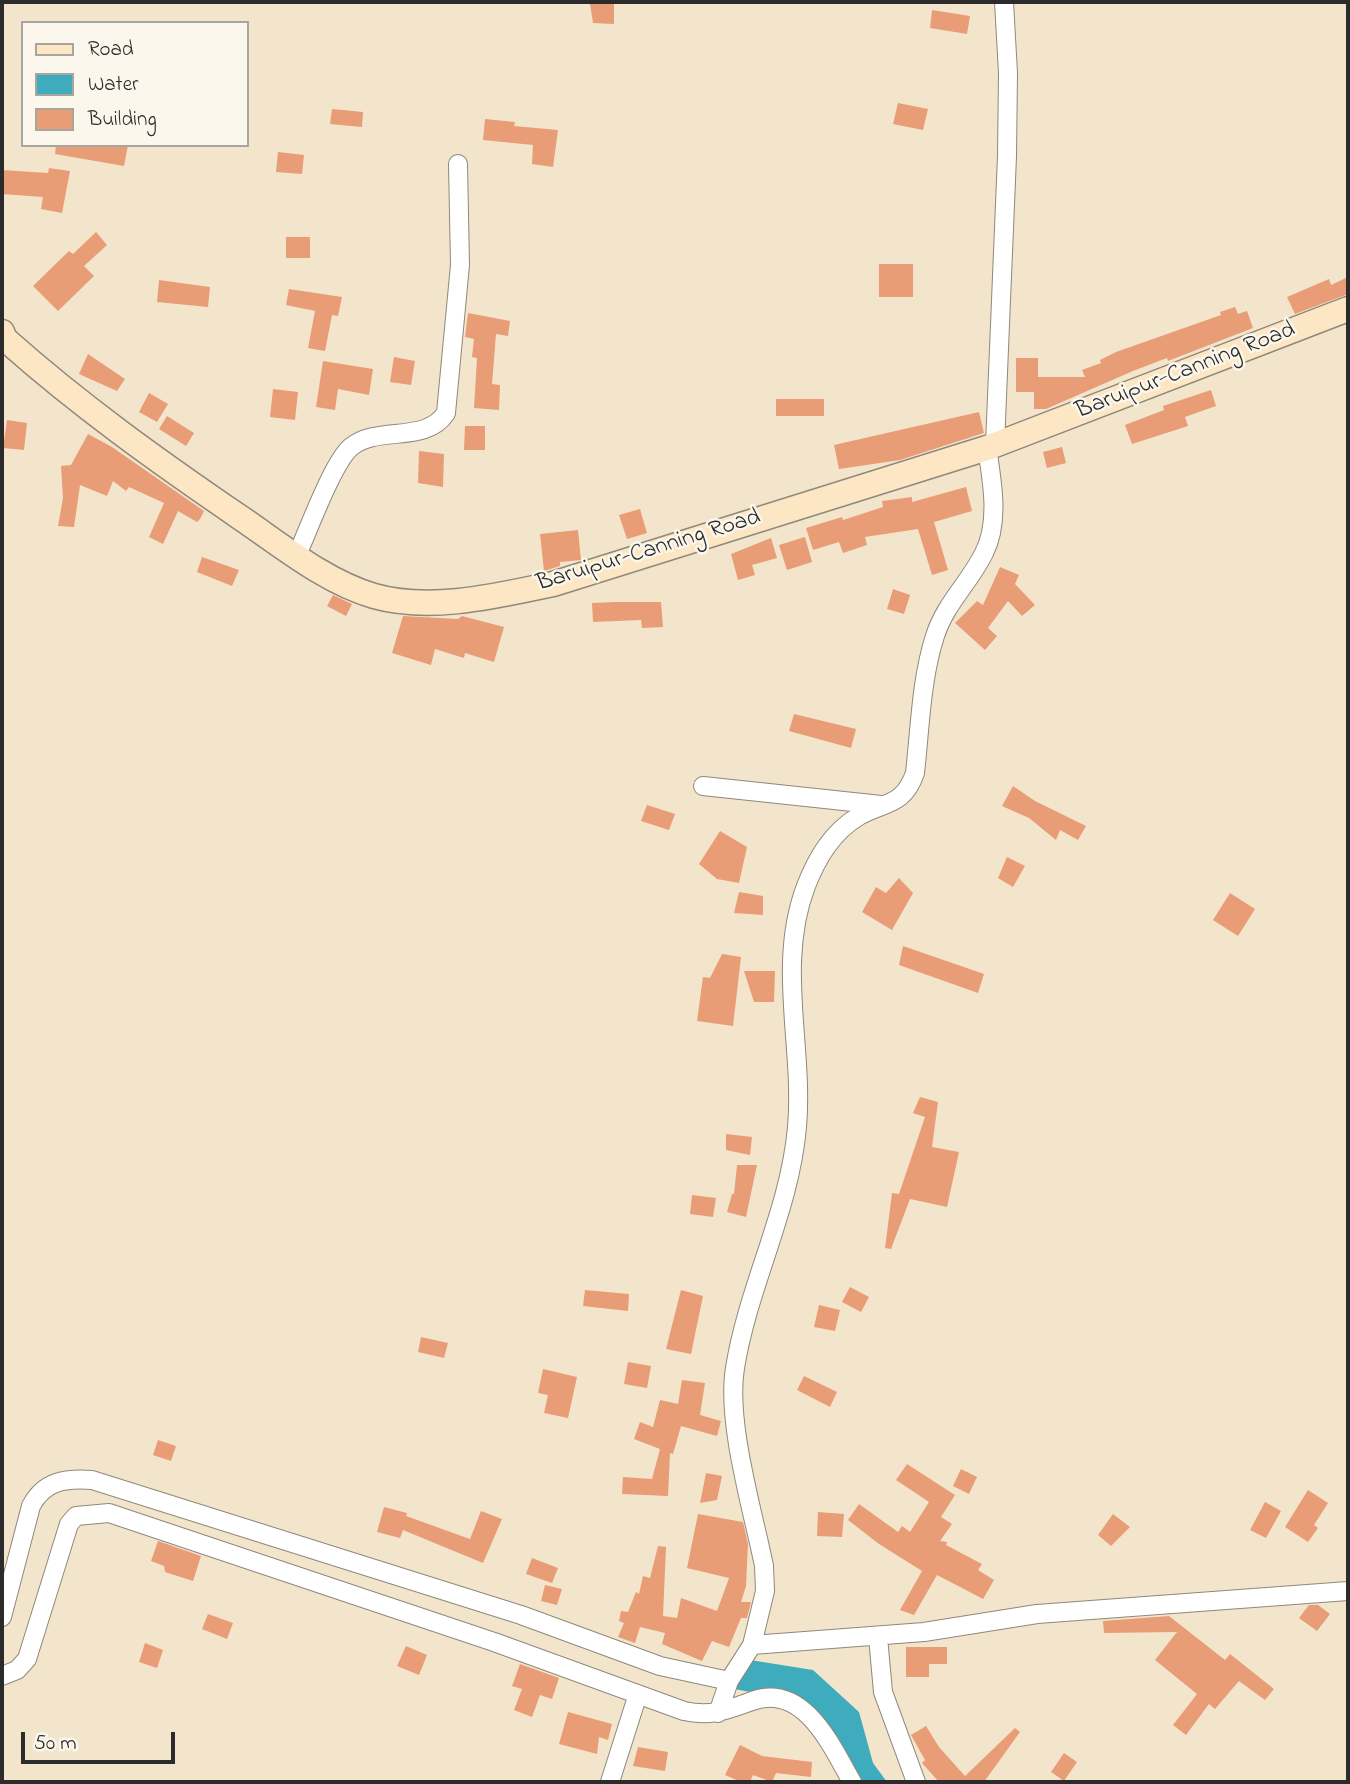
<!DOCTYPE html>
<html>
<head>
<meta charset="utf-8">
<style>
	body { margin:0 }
	#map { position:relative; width:1350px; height:1784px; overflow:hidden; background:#f3e5cb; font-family:"Indie Flower",sans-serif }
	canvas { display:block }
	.frame { position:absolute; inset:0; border:4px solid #2b2b2b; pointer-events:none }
	.legend { position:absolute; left:21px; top:21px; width:228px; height:126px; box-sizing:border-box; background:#fbf7ec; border:2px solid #a8a59f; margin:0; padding:9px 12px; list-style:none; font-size:21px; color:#2b2b2b }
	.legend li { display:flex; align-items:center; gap:14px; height:35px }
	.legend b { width:35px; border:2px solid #a8a59f }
	.scale { position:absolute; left:21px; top:1732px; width:154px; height:32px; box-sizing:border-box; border:4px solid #2b2b2b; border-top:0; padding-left:9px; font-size:21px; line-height:24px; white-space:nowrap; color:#2b2b2b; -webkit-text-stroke:5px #fbf7ec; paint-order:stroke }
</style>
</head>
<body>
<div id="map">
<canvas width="1350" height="1784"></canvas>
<div class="frame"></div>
<ul class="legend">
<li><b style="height:9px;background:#fce6c4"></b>Road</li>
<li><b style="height:19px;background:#3eacbc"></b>Water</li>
<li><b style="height:19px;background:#e89d77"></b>Building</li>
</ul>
<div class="scale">50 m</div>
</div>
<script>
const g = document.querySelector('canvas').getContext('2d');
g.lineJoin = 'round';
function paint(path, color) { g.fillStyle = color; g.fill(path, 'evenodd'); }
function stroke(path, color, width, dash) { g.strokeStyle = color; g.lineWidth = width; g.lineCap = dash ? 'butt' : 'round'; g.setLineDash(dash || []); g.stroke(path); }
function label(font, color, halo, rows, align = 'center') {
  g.font = font + ' "Indie Flower",sans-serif'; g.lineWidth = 5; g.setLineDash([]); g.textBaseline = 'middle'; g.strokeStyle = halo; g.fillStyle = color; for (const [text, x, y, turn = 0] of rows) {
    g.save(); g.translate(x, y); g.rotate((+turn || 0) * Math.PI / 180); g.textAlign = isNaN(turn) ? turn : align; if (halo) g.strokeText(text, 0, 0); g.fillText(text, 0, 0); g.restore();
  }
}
paint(new Path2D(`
	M750,1660L813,1670L859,1712L873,1763L887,1782H848L797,1701L724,1687Z`), '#3eacbc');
paint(new Path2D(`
	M590,4H614V24L593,23Z
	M932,10L970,16L967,34L930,28Z
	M898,103L928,109L923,130L893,124Z
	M332,109L363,112L362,127L330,124Z
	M485,119L515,122L514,126L558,130L553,167L532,164L533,145L483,140Z
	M56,145H128L124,166L55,154Z
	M278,152L304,155L302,174L276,172Z
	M49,168L70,171L62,213L41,209L43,197L2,194V170L48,173Z
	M96,232L107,245L84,266L94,276L58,311L33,286L69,251L73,254Z
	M286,237H310V258H286Z
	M879,264H913V297H879Z
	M1348,277V294L1295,314L1287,297L1329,279L1331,285Z
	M159,280L210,287L208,307L157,302Z
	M289,289L342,297L338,316L332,315L325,351L308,348L315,311L286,305Z
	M1235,307L1238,314L1247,311L1253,328L1168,361L1167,358L1133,371L1046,409H1034V392H1016V358H1038V377H1085L1082,370L1101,363L1100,360L1116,352L1221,315L1220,312Z
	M468,313L510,321L508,336L496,334L492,384L500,385L499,410L474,408L477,358L472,357L474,339L465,337Z
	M88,354L125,379L117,391L79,374Z
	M394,357L415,361L411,385L390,382Z
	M323,361L373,369L369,395L338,389L335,410L316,407Z
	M273,389L298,392L295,420L270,417Z
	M1211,390L1216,406L1185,417L1188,426L1132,444L1125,425L1164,410L1163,406Z
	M149,393L168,404L157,422L139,412Z
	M776,399H824V416H776Z
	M979,412L984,433L900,460L839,469L834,445Z
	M167,416L194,433L186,446L159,429Z
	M7,420L27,423L24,450L3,448Z
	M465,426H485V450H464Z
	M88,434L112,447L204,511L200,519L197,522L178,511L163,544L149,537L164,503L129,487L126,491L113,481L107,496L80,485L74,527L58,526L63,498L61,466L71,465Z
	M1062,447L1066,463L1047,468L1043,452Z
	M419,451L444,454L443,487L418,483Z
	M966,487L972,511L934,522L948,570L932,575L918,529L865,537L867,545L843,553L839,542L813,550L806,528L842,517L843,520L883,507L882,501L912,497V502Z
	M640,509L647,533L627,539L619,515Z
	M578,530L581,560L560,562V566L544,571L540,534Z
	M805,537L812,562L787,570L779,545Z
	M771,538L777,558L752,565L755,575L738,580L731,554Z
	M202,557L239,570L232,586L197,572Z
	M1000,567L1019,575L1015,584L1035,605L1022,616L1008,601L988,628L997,636L985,650L955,623L977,601L983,605Z
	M893,589L910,595L904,614L887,609Z
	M333,595L352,604L346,616L327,606Z
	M616,602H661L663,627L642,628L641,620L593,622L592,603Z
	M403,616L458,619L462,616L504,627L494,662L465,653L464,658L435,649L431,665L392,653Z
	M794,714L856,729L851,748L789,731Z
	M1013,786L1035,801L1086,826L1078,840L1060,830L1056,840L1029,818L1002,806Z
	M647,805L675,814L669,830L641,821Z
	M720,831L747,847L739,883L717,879L699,864Z
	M1007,857L1025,866L1013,887L998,878Z
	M899,878L913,893L892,930L862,912L876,887L886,893Z
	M739,892L763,896V915L734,913Z
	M1230,893L1255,909L1238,936L1213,920Z
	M903,946L984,974L978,993L899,965Z
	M722,954L741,957L733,1026L697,1021L703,977L710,978Z
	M744,971H775L774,1002H754Z
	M920,1097L938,1102L932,1147L959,1152L947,1207L910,1199L891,1249L885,1248L892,1193L899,1194L925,1117L913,1113Z
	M726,1134L752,1137L750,1155L726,1150Z
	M737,1165H757L746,1217L727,1212L732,1194H734Z
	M692,1195L716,1198L713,1217L690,1214Z
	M850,1287L869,1297L861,1312L842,1302Z
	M585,1290L629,1294L628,1311L583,1306Z
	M681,1290L703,1296L691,1354L666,1349Z
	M819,1305L840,1310L835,1331L814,1327Z
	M421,1337L448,1343L444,1358L418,1352Z
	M628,1362L651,1366L647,1388L624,1384Z
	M543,1369L577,1377L568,1418L544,1413L548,1395L538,1393Z
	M804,1376L837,1392L830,1407L797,1390Z
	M682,1380L705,1383L700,1415L721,1421L717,1436L681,1426L673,1454L670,1453L668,1496L622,1494L623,1477L652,1479L660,1449L634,1439L640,1422L653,1427L660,1400L678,1404Z
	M158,1440L176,1446L171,1461L153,1455Z
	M907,1464L955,1495L941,1517L952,1524L940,1541L947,1542L946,1545L982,1564L978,1570L994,1580L983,1599L937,1575L914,1615L900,1610L922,1571L879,1544L848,1520L859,1504L898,1532L902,1526L910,1532L929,1502L896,1480Z
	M961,1469L977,1477L969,1494L953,1486Z
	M706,1473L722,1476L717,1500L700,1503Z
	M1308,1490L1328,1503L1314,1525L1318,1528L1308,1542L1285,1527Z
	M1265,1502L1281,1511L1266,1538L1250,1530Z
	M384,1507L407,1513L406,1516L470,1539L481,1511L502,1519L483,1563L403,1530L400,1538L377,1532Z
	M818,1512L844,1514L842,1537L817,1536Z
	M698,1514L743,1522L748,1544L746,1586L741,1602H751L747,1618H741L729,1647L712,1641L702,1661L662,1644L665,1633L640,1627L635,1643L618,1637L624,1623L619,1621L621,1611L628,1612L636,1592L639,1594L643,1576L650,1578L658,1546L666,1547L663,1616L677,1618L681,1598L717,1611L729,1578L687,1568Z
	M1113,1514L1130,1527L1111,1546L1098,1535Z
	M158,1541L201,1556L193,1581L165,1572L164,1566L151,1561Z
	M532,1558L558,1568L552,1583L526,1574Z
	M545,1585L562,1589L557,1605L541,1601Z
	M1309,1605H1318L1330,1614L1317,1631L1299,1618Z
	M208,1614L233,1623L227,1639L202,1629Z
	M1169,1616L1225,1660L1230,1654L1274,1689L1265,1700L1239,1681L1215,1709L1209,1704L1186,1735L1173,1725L1197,1694L1155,1660L1177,1632L1104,1633L1103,1621Z
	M145,1643L163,1650L157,1668L139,1662Z
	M406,1646L427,1655L419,1675L397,1666Z
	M906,1647H947V1664H929V1677H906Z
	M520,1664L559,1678L552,1699L540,1695L532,1717L514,1710L522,1689L512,1686Z
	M568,1712L612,1724L608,1740L599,1737L597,1754L559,1744Z
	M926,1726L939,1747L965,1776L1015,1728L1020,1732L984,1782H939L922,1763L925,1760L911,1735Z
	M740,1745L762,1756L812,1762L811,1777L776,1773L772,1782L753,1775L750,1782H741L725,1775Z
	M638,1747L668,1752L665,1771L633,1766Z
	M1064,1753L1077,1762L1064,1781L1051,1772Z`), '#e89d77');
const minor = new Path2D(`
	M995,445L1007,156L1008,73L1004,2
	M297,555C308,531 333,462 351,447C378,425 426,444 446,413L460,265L458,164
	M703,786L881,805
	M2,1617L31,1506C44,1481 65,1478 92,1480L521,1615L660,1666L729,1681
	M878,1637L883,1692L916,1782
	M752,1645L765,1591L764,1566C753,1511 726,1422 735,1368C748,1286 790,1210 797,1127C804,1046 776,965 806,886C817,858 832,832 859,816C885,801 903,807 915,773C920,729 921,679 935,636C945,604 970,582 984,553C1000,522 992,481 987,448
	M2,1676L17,1670L27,1659L69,1524L76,1516L109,1513L494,1642L684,1711C711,1717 727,1710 752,1701C804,1682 832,1747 852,1782
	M718,1713L729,1681L752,1645L924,1632L1037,1614L1348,1591
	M610,1782L638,1694`);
const secondary = new Path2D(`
	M2,332L5,339C79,405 159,462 241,518C282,546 326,582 374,596C431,612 496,596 553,584L987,448L1348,309`);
stroke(minor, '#8f887b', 20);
stroke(secondary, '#8f887b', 27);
stroke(minor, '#fff', 18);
stroke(secondary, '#fce6c4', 24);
label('24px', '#2b2b2b', '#fbf7ec', [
	["Baruipur-Canning Road",1186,372,-21],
	["Baruipur-Canning Road",649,552,-17]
]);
</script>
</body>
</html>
